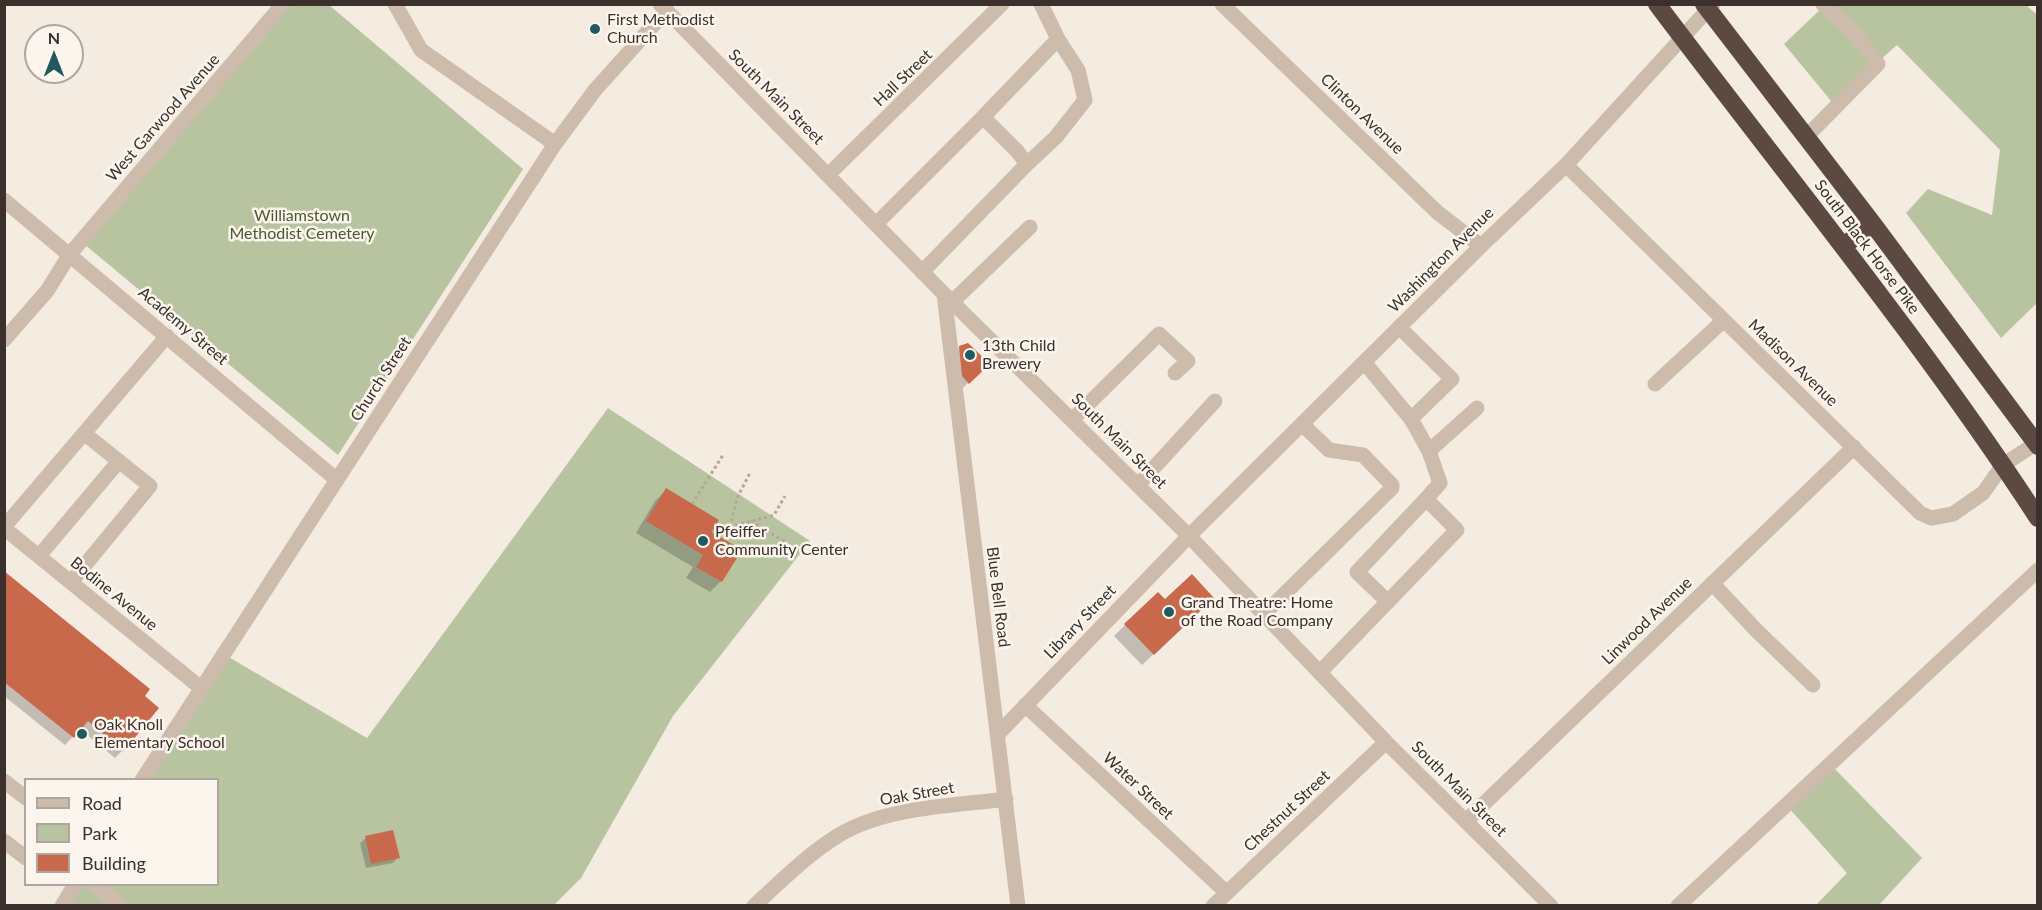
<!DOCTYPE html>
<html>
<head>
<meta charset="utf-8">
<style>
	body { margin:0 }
	#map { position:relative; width:2042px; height:910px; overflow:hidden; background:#f4ebe1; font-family:Lato,sans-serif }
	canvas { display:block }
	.frame { position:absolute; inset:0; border:6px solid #3b302b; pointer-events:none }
	.legend { position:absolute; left:24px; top:778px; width:195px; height:108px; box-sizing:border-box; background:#fbf5ee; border:2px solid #aea6a0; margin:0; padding:8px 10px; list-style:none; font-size:18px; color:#3b302b }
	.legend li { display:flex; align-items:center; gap:12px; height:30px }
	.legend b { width:30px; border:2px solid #aea6a0 }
	.north { position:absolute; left:24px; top:24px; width:60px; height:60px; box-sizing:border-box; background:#fbf5ee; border:2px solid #aea6a0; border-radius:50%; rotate:0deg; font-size:16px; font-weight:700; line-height:24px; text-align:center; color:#3b302b }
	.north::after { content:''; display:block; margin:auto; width:21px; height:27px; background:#1f5a5e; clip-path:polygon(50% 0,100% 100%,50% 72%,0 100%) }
</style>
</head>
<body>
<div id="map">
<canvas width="2042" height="910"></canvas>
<div class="frame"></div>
<ul class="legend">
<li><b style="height:8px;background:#cdbbac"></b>Road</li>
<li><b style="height:16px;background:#b8c4a0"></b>Park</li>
<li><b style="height:16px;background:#c8694b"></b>Building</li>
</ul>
<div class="north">N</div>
</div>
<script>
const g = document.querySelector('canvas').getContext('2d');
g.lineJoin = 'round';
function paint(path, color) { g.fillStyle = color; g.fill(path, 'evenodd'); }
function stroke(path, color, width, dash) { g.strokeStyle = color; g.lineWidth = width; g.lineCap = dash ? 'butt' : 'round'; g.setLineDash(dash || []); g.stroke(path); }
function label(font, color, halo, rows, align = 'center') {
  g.font = font + ' Lato,sans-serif'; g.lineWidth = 5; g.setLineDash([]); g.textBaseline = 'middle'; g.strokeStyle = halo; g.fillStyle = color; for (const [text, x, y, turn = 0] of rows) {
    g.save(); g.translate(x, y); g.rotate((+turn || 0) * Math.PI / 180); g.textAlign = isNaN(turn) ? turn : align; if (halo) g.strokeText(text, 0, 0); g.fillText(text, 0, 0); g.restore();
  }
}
paint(new Path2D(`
	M2025,4L2037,15V303L2001,338L1906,213L1928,189L1992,215L2000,150L1897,45L1832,102L1784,44L1825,5Z
	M287,5H329L523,169L338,455L84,244Z
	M608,408L810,541L673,716L581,878L554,905L61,906L74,885L218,884V780L140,779L220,652L367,738Z
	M1830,764L1922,858L1879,905H1816L1847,873L1787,806Z`), '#b8c4a0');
paint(new Path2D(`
	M960,347L987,364L963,388L954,353Z
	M666,490L721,581L710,592L686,578L693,567L636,533L655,501Z
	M4,573L142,696L123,750L115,758L80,729L65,745L4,696Z
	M1165,601L1201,609L1142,665L1114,636L1125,625Z
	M366,838L398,857L393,863L366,868L360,843Z`), '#0003');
paint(new Path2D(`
	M968,343L990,364L969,384L962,376L959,346Z
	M666,488L719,520L712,532L742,550L722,582L696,567L703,555L646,521Z
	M4,571L150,689L145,696L159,708L124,751L88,721L74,738L4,682Z
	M1192,574L1214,598L1154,655L1124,624L1158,592L1165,599Z
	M393,830L400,858L371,864L365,836Z`), '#c8694b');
stroke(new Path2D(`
	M692,504L723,455
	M751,521L786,542
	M730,527L737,498L750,473
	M712,532L774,515L785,496`), '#b9a596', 3, [3, 3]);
stroke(new Path2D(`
	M395,4L421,50L555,144
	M660,4L944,294L1189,536L1386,742L1551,906
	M1222,4L1437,212L1481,246
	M983,117L1058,39
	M1806,137L1878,64L1856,35L1823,4
	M1027,164L1056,137L1085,100L1078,70L1058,39L1041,4
	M1566,165L1920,513L1931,518L1953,514L1983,493L2003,465L2038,442
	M828,175L1002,4
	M4,200L337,480
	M876,224L983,117L1017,151L1027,164L922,272
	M944,294L1018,906
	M952,302L1030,227
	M1399,327L1452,379L1411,419L1429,451
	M4,340L47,291L70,254L283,4
	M1364,362L1411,419
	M1655,384L1724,320
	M1072,420L1159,334L1188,361L1175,373
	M1138,485L1215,401
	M1426,499L1440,483L1429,451L1477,408
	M4,527L167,336
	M4,528L201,688
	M39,556L119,461
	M71,582L150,486L85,434
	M1712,583L1756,630L1813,685
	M1264,614L1392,488V485L1363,455L1329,450L1302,424
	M1320,672L1457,530L1426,499L1357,572L1388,602
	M1025,705L1227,893
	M997,735L1189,536L1481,246L1566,165L1713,4
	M142,780L555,144L595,90L666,11
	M4,781L26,798
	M1466,821L1854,447
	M4,841L26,858
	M93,884L122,906
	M62,906L75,884
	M754,906C781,881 808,854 839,835C885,807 953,806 1006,799
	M1213,906L1386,742
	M1678,906L2038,570`), '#cdbbac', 15);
stroke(new Path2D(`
	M1657,4C1785,174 1921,339 2038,518
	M1704,4L1873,224L2038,446
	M1843,246L1873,224`), '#5c4a42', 18);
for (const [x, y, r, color] of [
	[595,29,6,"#1f5a5e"],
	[970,355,6,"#1f5a5e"],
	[703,541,6,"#1f5a5e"],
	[1169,612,6,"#1f5a5e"],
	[82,734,6,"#1f5a5e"]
]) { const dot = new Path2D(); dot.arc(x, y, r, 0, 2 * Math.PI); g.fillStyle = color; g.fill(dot); stroke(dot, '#fbf5ee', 2); }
label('16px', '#3b302b', '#fbf5ee', [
	["First Methodist",607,20],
	["Church",607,38],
	["13th Child",982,346],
	["Brewery",982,364],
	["Pfeiffer",715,532],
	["Community Center",715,550],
	["Grand Theatre: Home",1181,603],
	["of the Road Company",1181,621],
	["Oak Knoll",94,725],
	["Elementary School",94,743]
], 'left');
label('16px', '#3b302b', '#fbf5ee', [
	["Hall Street",903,78,-44],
	["South Main Street",776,97,45],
	["Clinton Avenue",1362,114,44],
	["West Garwood Avenue",163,118,-49],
	["South Black Horse Pike",1867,247,53],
	["Washington Avenue",1441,260,-45],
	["Academy Street",183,326,40],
	["Madison Avenue",1793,363,44],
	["Church Street",381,379,-57],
	["South Main Street",1119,441,45],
	["Bodine Avenue",114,594,39],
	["Blue Bell Road",998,597,83],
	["Linwood Avenue",1647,621,-44],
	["Library Street",1080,622,-46],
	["Water Street",1138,786,43],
	["South Main Street",1459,789,45],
	["Oak Street",917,794,-10],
	["Chestnut Street",1287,811,-43]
]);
label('16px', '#4a5a2e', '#fbf5ee', [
	["Williamstown",302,216],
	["Methodist Cemetery",302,234]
]);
</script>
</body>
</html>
